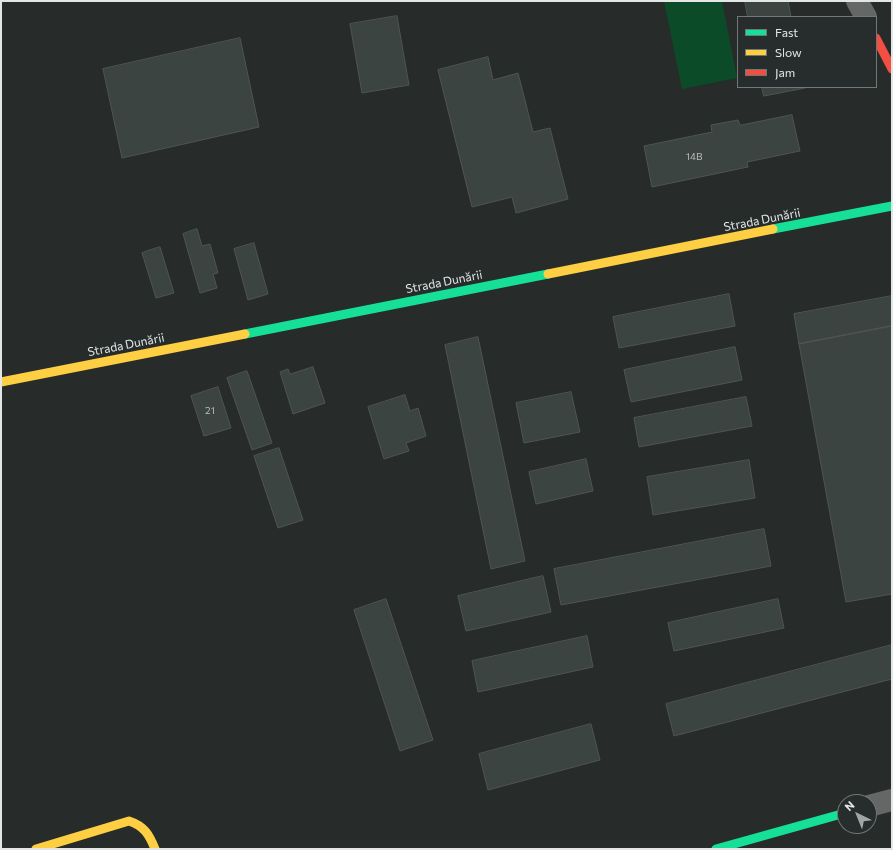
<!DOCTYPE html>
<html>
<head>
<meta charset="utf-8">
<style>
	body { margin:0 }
	#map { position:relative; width:893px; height:850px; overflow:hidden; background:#272c2b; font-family:Commissioner,sans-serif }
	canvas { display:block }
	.frame { position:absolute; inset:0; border:2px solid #e2e6e6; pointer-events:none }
	.legend { position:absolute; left:737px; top:16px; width:140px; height:72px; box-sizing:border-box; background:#262d2c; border:1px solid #717776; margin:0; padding:5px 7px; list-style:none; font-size:12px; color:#e2e6e6 }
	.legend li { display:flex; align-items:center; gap:8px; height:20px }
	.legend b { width:20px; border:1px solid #717776 }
	.north { position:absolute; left:837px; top:794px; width:40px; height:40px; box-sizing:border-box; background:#262d2c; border:1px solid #717776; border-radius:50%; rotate:317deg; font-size:11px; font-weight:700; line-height:16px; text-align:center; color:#e2e6e6 }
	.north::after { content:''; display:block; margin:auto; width:14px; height:18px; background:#a1a5a5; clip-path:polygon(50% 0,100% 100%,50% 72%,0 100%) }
</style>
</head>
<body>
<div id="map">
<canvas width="893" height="850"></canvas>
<div class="frame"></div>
<ul class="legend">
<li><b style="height:5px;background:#16e098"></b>Fast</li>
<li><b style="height:5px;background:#ffcf43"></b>Slow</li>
<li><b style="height:5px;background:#f24e42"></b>Jam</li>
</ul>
<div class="north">N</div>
</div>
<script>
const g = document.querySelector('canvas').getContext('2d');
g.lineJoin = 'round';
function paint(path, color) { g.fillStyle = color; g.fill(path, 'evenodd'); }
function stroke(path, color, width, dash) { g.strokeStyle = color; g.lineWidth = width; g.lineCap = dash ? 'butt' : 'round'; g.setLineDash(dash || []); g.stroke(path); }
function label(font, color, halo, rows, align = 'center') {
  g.font = font + ' Commissioner,sans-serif'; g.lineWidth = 3; g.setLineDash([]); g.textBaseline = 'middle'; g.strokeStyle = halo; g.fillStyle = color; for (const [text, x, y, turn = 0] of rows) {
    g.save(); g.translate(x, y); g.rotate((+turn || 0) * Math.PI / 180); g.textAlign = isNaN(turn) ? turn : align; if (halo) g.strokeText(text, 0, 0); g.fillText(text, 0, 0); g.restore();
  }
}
paint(new Path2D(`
	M664,1H722L737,78L682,89Z`), '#0c4b28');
const building = new Path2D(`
	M745,1H788L791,17H748Z
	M397,16L409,85L362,93L350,24Z
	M240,38L259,127L122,158L103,69Z
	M488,57L493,80L518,73L533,132L550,128L568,199L516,213L512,197L472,207L438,70Z
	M762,87H805V88L764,96Z
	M792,115L800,151L747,162L748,167L652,187L644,146L712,132L711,125L738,120L740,125Z
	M197,229L202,246L210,244L218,273L213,274L217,288L200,293L183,234Z
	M254,243L268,294L248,300L234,249Z
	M160,247L174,293L156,298L142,253Z
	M729,294L735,326L619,348L613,317Z
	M892,296V326L799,344L794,314Z
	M892,326V594L846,602L799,344Z
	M478,337L525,561L491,569L445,345Z
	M735,347L742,380L631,402L624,370Z
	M313,367L325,403L293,414L280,372L288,369L290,374Z
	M247,371L272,443L252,450L227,378Z
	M218,387L231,428L204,436L191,396Z
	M571,392L580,432L524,443L516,403Z
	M405,395L410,411L418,408L426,436L406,443L409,451L384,459L368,407Z
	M746,397L752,426L639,447L634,418Z
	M279,448L303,520L278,528L254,456Z
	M586,459L593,491L536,504L529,472Z
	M749,460L755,498L653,515L647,477Z
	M764,529L771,566L561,605L554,569Z
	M543,576L551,612L466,631L458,596Z
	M386,599L433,740L400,751L354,610Z
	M778,599L784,628L674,651L668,623Z
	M587,636L593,667L478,692L472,661Z
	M892,645V679L674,736L666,704Z
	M591,724L600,760L488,790L479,754Z`);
paint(building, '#3b4441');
stroke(building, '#505453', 1);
stroke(new Path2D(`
	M857,1L866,17
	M869,806L892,800`), '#656767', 22);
stroke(new Path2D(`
	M773,229L892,206
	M245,334L548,274
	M716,849L845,813`), '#16e098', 9);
stroke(new Path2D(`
	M548,274L773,229
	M1,382L245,334
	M36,849L129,821C144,826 149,834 155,849`), '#ffcf43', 9);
stroke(new Path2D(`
	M876,38L892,69`), '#f24e42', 9);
label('10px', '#b8bebd', null, [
	["14B",694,157],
	["21",210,411]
]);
label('12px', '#e2e6e6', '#262d2c', [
	["Strada Dunării",762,220,-11],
	["Strada Dunării",444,282,-11],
	["Strada Dunării",126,345,-11]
]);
</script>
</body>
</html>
